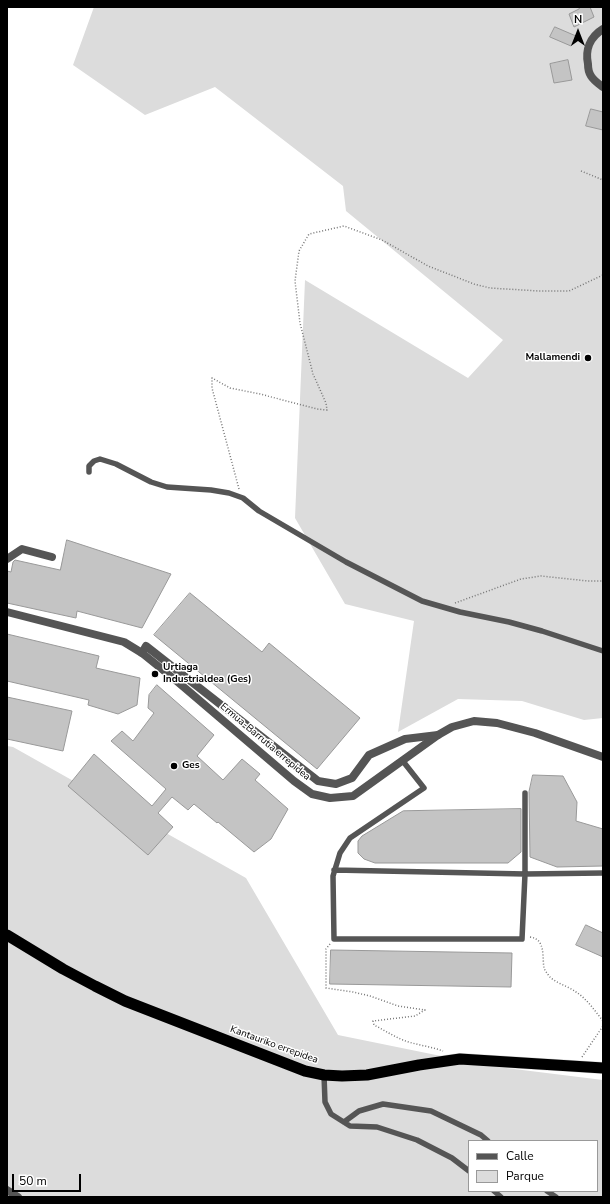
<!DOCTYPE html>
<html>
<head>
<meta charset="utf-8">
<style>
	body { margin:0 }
	#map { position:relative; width:610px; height:1204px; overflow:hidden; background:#fff; font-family:"Nunito Sans",sans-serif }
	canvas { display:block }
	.frame { position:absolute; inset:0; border:8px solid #000; pointer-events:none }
	.legend { position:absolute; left:468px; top:1140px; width:130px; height:52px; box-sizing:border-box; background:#fff; border:1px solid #999; margin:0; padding:5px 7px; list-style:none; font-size:12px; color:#000 }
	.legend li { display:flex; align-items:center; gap:8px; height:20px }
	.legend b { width:20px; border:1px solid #999 }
	.north { position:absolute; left:558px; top:12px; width:40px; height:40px; -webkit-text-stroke:3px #fff; paint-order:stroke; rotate:0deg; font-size:11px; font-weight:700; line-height:16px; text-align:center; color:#000 }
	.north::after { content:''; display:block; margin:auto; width:14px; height:18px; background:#000; clip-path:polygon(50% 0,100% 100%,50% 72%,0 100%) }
	.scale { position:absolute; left:12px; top:1174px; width:69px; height:18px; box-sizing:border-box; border:2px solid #000; border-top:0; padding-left:5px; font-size:12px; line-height:14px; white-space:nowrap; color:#000; -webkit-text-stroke:3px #fff; paint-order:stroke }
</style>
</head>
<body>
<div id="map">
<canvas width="610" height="1204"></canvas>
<div class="frame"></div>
<ul class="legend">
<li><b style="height:5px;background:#555"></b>Calle</li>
<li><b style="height:11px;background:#dcdcdc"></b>Parque</li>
</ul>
<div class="north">N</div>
<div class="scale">50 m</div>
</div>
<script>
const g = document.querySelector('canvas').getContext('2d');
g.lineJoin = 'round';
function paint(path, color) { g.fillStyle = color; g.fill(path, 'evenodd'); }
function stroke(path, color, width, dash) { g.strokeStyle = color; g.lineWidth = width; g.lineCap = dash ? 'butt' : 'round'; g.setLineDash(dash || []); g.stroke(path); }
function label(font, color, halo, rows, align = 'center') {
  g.font = font + ' "Nunito Sans",sans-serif'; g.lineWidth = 3; g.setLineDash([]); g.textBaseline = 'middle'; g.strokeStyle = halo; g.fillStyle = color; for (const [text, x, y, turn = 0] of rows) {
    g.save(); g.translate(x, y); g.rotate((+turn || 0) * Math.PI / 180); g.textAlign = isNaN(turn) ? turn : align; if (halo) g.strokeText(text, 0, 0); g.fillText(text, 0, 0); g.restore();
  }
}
paint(new Path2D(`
	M94,7H603V718L584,720L522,701L458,699L398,732L414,621L345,604L295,518L305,280L468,378L503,340L346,211L343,186L215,87L145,115L73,65Z
	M7,746L13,747L246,878L338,1035L490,1066L603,1080V1197H7ZM469,1141H597V1191H469Z`), '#dcdcdc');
const building = new Path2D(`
	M579,7H590L594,17L574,27L569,14L579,9Z
	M555,27L576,36L571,46L550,37Z
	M568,60L572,80L554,83L550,64Z
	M591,109L603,112V130L586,126Z
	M67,540L171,574L142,628L77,611L76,618L7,603V571L11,572L13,562L15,560L60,570Z
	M190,593L262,652L269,643L360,718L317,769L154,635Z
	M7,634L99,656L96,668L140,678L137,705L118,714L88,705L89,700L7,681Z
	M157,685L214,735L197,756L223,780L242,759L260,774L255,780L288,809L271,839L254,852L218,822L217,823L194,804L188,810L172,797L158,813L173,827L148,855L68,786L94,754L152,806L166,789L111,741L122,731L133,741L154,713L148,708L149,695Z
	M7,697L72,711L63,751L7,739Z
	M533,775L563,776L577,802L576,821L603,829V866L557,867L530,857L529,792Z
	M521,809V852L508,863H375L364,859L358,853V841L362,836L403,811Z
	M586,925L603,933V957L576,945Z
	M331,950L512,953L511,987L330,984Z`);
paint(building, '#c4c4c4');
stroke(building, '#999', 1);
const trunk = new Path2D(`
	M7,935L63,969L95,986L125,1001L305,1071L324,1075L342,1076L367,1075L419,1065L460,1059L603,1068`);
stroke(trunk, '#dbdbdb', 12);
stroke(new Path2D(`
	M581,171L603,180
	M239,489L212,388V378L230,388L260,394L317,409L327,410L326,403L313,374L300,323L295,281L299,251L309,234L344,226L382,240L428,266L474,284L490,288L539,291H569L603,275
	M455,603L521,579L541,576L588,581H603
	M530,937C546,939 542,957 544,968C545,971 547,973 549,976C555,983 568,986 576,992C587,999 595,1011 603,1021
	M330,944L326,949V988L353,992L370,996L398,1006L425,1010L415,1016L373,1021L374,1025C384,1030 393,1036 403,1040C415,1045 430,1046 443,1051
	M582,1057L603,1026`), '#777', 1.5, [1, 2]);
stroke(new Path2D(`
	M89,472V466L94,461L100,459L116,464L151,482L167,487L211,490L229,493L243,498L259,511L346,562L422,601L460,612L509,622L542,631L603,651
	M402,760L424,788L350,838L340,853L333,876L334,939H522L525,874V793
	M334,870L525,874L603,873
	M324,1075L325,1102L331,1114L350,1126L377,1127L417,1140L452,1158L469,1171
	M344,1122L359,1111L383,1104L431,1111L481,1135L488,1141
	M494,1191L501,1197
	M547,1191L556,1197`), '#555', 5.5);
stroke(new Path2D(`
	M603,29C590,37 585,50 588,64C588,68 589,73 591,76C594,81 599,84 603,87
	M7,559L22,549L52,557
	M142,653L146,646L318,781L336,784L352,778L369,755L405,739L438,735
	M7,1190L18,1197`), '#555', 8);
stroke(new Path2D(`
	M7,612L124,642L142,653L179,683L294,781L312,794L330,798L353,796L438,735L452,727L474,721L497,723L535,733L603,757`), '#555', 8);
stroke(trunk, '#000', 11);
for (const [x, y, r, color] of [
	[588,358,4,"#000"],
	[155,674,4,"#000"],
	[174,766,4,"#000"]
]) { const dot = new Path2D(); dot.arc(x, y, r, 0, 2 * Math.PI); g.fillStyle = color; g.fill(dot); stroke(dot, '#fff', 1.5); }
label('bold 10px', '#000', '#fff', [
	["Mallamendi",580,358,"right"],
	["Urtiaga",163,668],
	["Industrialdea (Ges)",163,680],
	["Ges",182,766]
], 'left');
label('10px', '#000', '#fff', [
	["Ermua-Barrutia errepidea",265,742,40],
	["Kantauriko errepidea",274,1045,20]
]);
</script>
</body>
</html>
